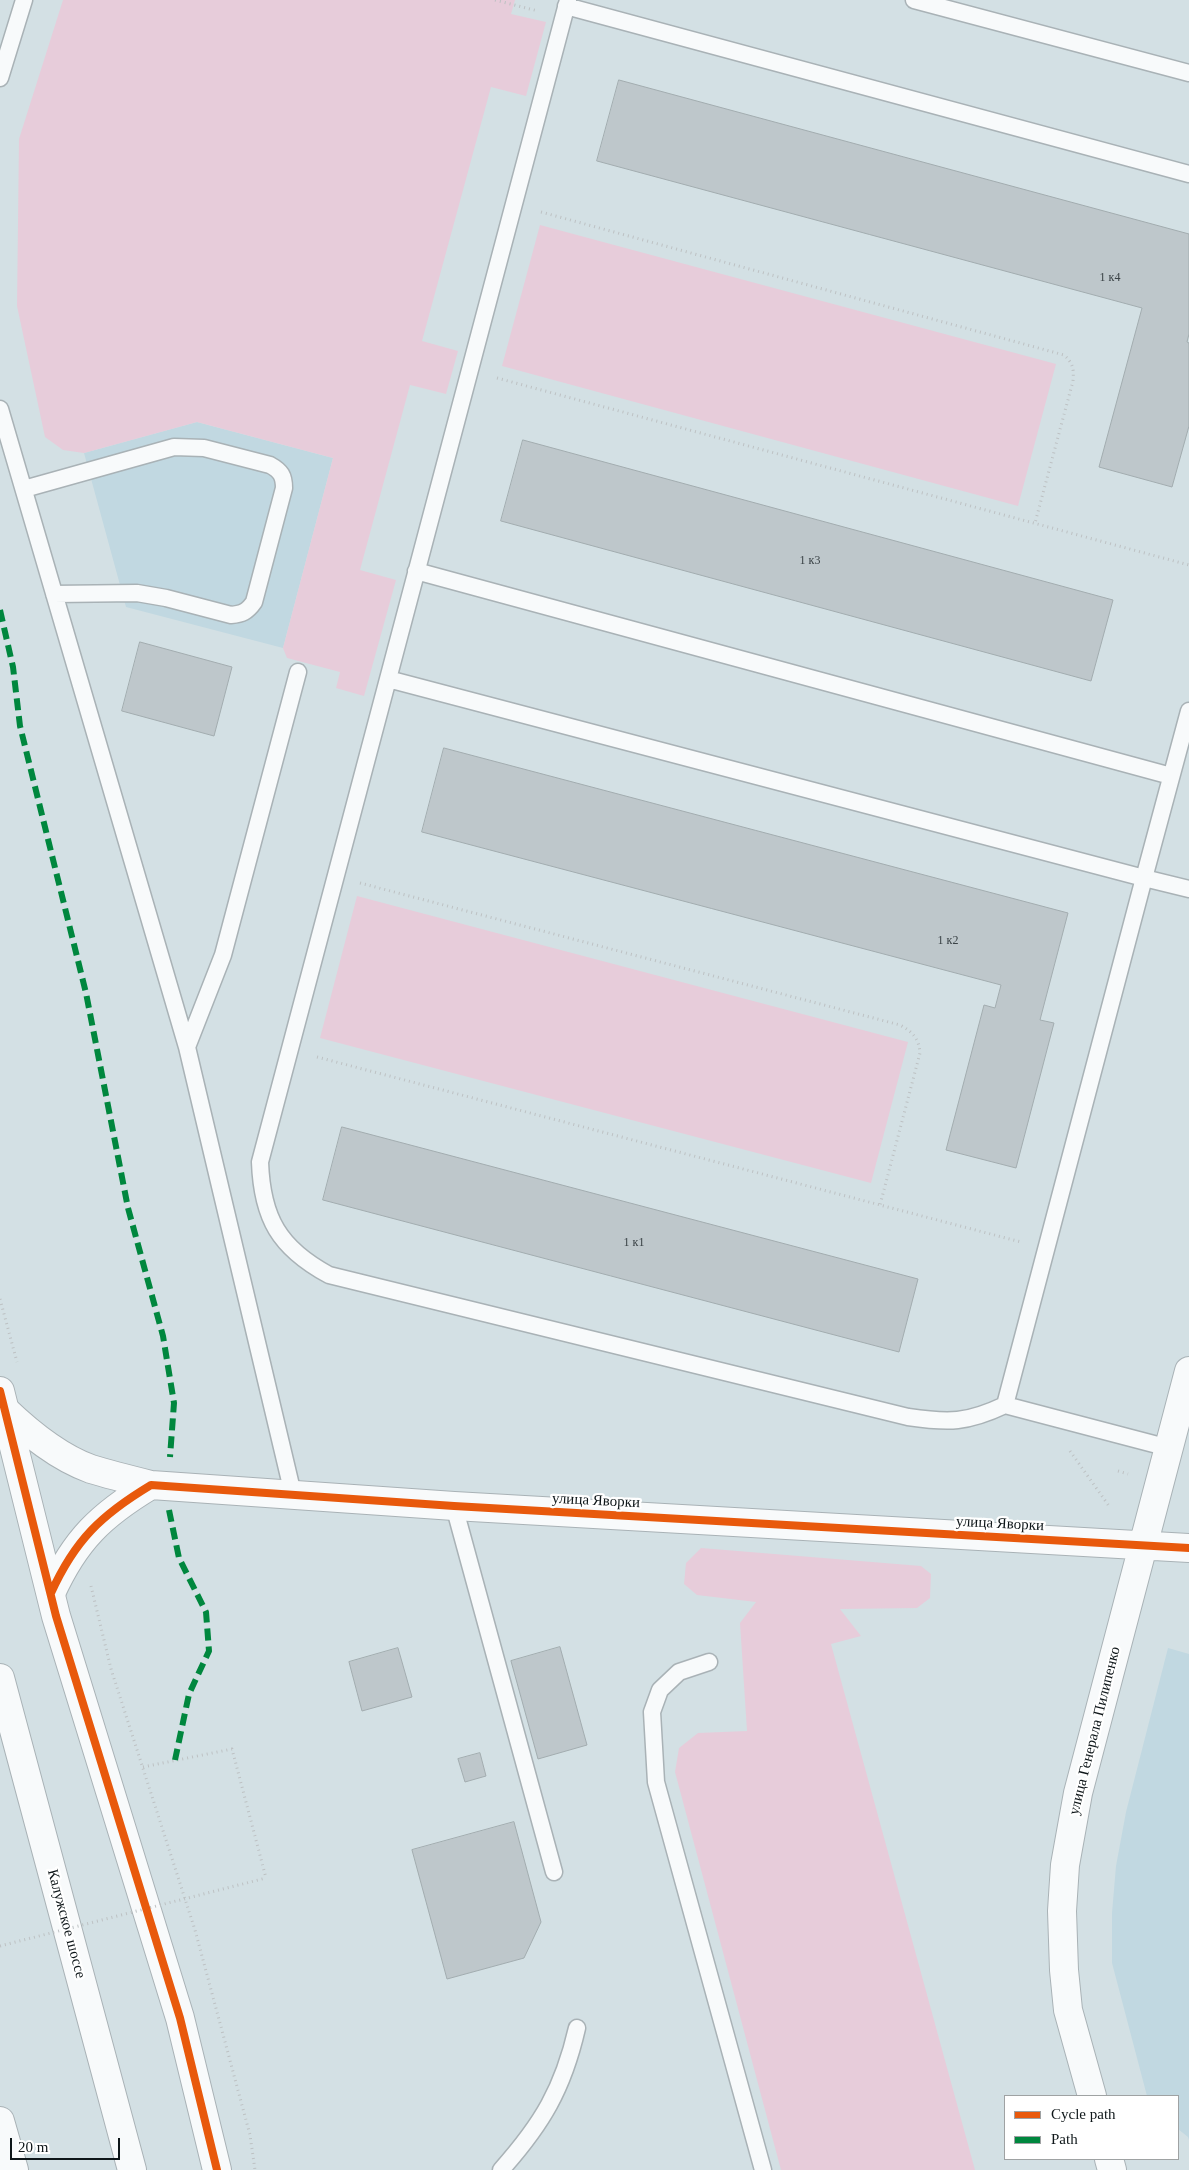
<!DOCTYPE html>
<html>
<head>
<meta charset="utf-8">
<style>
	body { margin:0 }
	#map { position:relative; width:1189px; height:2170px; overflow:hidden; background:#d3e0e4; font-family:Georgia,serif }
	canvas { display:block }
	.legend { position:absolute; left:1004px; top:2095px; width:175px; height:65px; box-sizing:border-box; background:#fff; border:1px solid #9fa2a3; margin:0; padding:6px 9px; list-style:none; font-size:15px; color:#0e1619 }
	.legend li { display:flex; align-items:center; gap:10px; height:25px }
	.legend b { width:25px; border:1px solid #9fa2a3 }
	.scale { position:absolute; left:10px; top:2138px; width:110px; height:22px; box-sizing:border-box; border:2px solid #0e1619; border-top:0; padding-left:6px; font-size:15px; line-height:18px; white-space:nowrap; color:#0e1619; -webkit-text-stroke:4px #fff; paint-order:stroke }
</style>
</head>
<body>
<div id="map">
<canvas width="1189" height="2170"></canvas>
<ul class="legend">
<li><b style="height:6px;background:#e8590c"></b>Cycle path</li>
<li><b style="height:6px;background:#00873e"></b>Path</li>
</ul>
<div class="scale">20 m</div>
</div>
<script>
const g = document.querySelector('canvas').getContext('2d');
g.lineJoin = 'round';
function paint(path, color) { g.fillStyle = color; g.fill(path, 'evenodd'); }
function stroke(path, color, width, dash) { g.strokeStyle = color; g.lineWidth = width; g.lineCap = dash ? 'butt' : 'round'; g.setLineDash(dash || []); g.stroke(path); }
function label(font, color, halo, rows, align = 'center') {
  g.font = font + ' Georgia,serif'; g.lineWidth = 4.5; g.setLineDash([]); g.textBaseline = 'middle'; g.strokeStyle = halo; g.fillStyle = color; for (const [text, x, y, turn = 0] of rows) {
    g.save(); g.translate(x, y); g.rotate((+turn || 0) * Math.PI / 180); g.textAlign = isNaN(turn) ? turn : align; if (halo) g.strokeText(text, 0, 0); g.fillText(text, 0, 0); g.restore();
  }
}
paint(new Path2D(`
	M197,422L333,458L283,648L126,607L84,453Z
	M1168,1648L1189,1654V2140L1188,2137L1178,2129V2096H1147L1112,1963V1913L1116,1866L1126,1812Z`), '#c1d8e1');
paint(new Path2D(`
	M63,0H515L511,14L546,22L526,96L491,87L422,341L458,351L446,394L410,385L360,570L396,580L364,696L336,688L340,672L287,658L283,648L333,458L197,422L84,453L63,450L45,437L17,306L19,139Z
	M540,225L1056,364L1018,506L502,366Z
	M357,896L908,1042L871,1183L320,1038Z
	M701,1548L921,1566L931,1574L930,1598L917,1608L840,1609L861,1636L831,1644L975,2170H781L675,1772L679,1748L698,1733L747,1731L740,1623L756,1602L697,1595L684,1584L686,1563Z`), '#e7ccda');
const building = new Path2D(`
	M619,80L1189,234V334L1187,342L1189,343V426L1172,487L1099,467L1142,308L597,161Z
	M523,440L1113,600L1091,681L501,521Z
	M140,642L232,667L214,736L122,711Z
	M444,748L1068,913L1040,1020L1054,1023L1016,1168L946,1150L984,1005L995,1008L1001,985L422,832Z
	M342,1127L918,1279L899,1352L323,1200Z
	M560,1647L587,1745L538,1759L511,1661Z
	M398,1648L412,1697L362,1711L349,1662Z
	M480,1753L486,1776L465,1782L458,1759Z
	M514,1822L541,1922L524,1958L447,1979L412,1850Z`);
paint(building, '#bec7cb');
stroke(building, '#a2acaf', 1);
const service = new Path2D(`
	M914,0L1189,73
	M566,6L1189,174
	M0,78L24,0
	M0,409L187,1047L293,1494
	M24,489L174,447L204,448L270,465C281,471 284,476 284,488L254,602C247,612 242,614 231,615L166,598L137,593L54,594
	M416,571L1171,776
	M388,679L568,0
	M1189,711L1144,878L1189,889
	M187,1047L223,955L298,672
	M1005,1405L1144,878L388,679L260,1162C262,1218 279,1248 329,1275L908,1417C949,1423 967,1423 1005,1405L1169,1448
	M454,1506L554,1872
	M709,1662L679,1672L660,1690L652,1712L656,1782L763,2170
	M501,2170C542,2124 563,2089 577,2028`);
const minor = new Path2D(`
	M5,1410C30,1434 58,1457 91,1469C111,1475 131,1480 151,1485
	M51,1593C75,1540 101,1515 151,1485L454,1506L1189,1548
	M1092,2096L1068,2010L1064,1970L1062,1911L1065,1865L1078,1793L1189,1371
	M1109,2159L1112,2170`);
const tertiary = new Path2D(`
	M0,1391L56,1616L180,2018L217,2170`);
const trunk = new Path2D(`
	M0,1678L132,2170
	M0,2121L14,2170`);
stroke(service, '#a9b2b6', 19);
stroke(minor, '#a9b2b6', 30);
stroke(tertiary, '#a9b2b6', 30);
stroke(trunk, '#a9b2b6', 30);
stroke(new Path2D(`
	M495,0L538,11
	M541,212L1064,355C1073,363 1074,369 1073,381L1035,523
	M497,378L1189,565
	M360,883L900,1025C913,1032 919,1039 920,1053L880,1205
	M317,1057L1021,1242
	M0,1299L17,1362
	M1070,1451L1109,1506
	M1118,1471L1128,1474
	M91,1586L111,1669L195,1930L250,2135L255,2170
	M143,1767L232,1749L266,1878`), '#bdc1c3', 3, [1, 4]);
stroke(service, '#f8fafb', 16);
stroke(minor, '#f8fafb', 28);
stroke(tertiary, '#f8fafb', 28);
stroke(trunk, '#f8fafb', 28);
stroke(new Path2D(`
	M0,1946L266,1878`), '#bdc1c3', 3, [1, 4]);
stroke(new Path2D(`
	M0,610L13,667L20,726L86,993L128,1208L163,1336L174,1403L170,1457
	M169,1510L179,1558L206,1612L209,1651L189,1694L175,1760`), '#00873e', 6, [12, 6]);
stroke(new Path2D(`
	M0,1391L56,1616L180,2018L217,2170
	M51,1593C75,1540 101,1515 151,1485L454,1506L1189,1548`), '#e8590c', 8);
label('12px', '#3a4246', null, [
	["1 к4",1110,278],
	["1 к3",810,561],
	["1 к2",948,941],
	["1 к1",634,1243]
]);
label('15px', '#0e1619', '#fff', [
	["улица Яворки",596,1501,3],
	["улица Яворки",1000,1524,3],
	["улица Генерала Пилипенко",1095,1731,-76],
	["Калужское шоссе",66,1924,75]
]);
</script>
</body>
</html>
